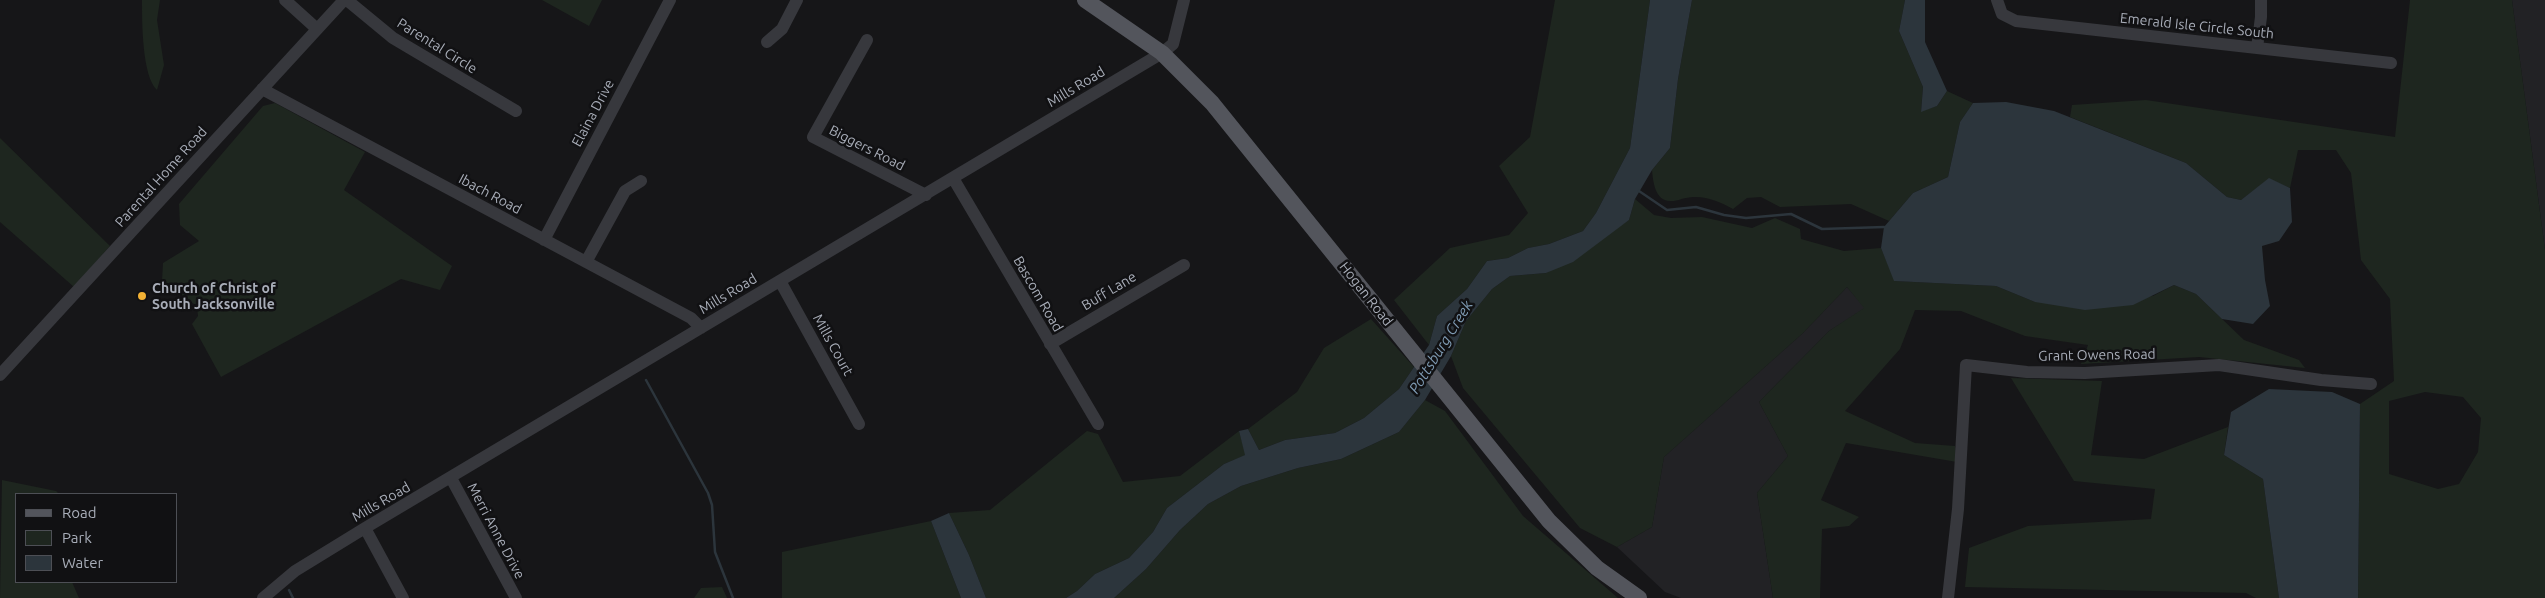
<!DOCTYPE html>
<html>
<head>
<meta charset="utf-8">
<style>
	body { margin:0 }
	#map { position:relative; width:2545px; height:598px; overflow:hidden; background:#161618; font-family:Ubuntu,sans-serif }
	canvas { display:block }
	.legend { position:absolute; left:15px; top:493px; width:162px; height:90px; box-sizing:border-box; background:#111113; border:1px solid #4d4f55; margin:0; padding:6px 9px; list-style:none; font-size:15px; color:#a8adb8 }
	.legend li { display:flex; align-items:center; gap:10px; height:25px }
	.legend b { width:25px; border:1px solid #4d4f55 }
</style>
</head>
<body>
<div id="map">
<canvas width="2545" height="598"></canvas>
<ul class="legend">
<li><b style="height:6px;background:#53555c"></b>Road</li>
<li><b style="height:14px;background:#1e261f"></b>Park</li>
<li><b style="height:14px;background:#2c353c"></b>Water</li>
</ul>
</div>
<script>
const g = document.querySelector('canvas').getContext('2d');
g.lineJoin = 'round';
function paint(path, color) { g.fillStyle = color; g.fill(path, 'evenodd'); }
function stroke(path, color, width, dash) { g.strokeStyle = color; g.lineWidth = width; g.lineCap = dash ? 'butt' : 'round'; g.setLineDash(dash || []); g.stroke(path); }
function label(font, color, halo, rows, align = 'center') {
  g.font = font + ' Ubuntu,sans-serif'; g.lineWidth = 5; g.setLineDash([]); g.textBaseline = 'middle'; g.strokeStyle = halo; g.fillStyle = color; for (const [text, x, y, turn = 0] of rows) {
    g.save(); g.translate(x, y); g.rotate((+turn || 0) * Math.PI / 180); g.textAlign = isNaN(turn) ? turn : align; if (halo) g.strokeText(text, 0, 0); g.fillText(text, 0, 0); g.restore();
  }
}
paint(new Path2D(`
	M2512,0H2545V250Z
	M1847,287L1865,308L1829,331L1759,402L1788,456L1757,493L1773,598H1681L1665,592L1617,547L1652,527L1664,457L1803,333Z`), '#222225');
paint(new Path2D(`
	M142,0H160L157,20L164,65L157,90C142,76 142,22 142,0Z
	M542,0H602L589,26Z
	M1555,0H1650L1630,148L1596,213L1583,231L1549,244L1528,248L1508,258L1487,261L1467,289L1437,316L1429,345L1394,300L1450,248L1509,235L1528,213L1499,166L1530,137Z
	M1692,0H1905L1899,31L1923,87L1921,111L1937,106L1947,91L1973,103L1960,122L1948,177L1913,193L1889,221L1851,204L1780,207L1761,197L1747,198L1733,209C1722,203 1709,197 1696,197C1686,196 1676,202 1670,201C1655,201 1653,181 1652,170L1670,148L1678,79Z
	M2410,0H2512L2545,250V598H2358L2360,404L2394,381L2390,299L2361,260L2351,173L2336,150H2298L2290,188L2269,179L2241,200L2227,197L2186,163L2070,117L2072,105L2146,100L2395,137ZM2425,392L2463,397L2481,418L2478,452L2459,484L2438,489L2389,474V401Z
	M275,103L365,152L344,190L452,266L440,290L401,279L221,377L192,324L198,316L197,306L162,281L163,263L199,241L180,225L179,204L263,106Z
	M0,138L110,246L74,287L0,222Z
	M1635,199L1654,215L1671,218L1702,217L1752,228L1775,218L1800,229L1801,239L1844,251L1881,248L1895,281L1996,286L2035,302L2153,296L2174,285L2196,294L2244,340L2299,360L2305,368L2199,357L2081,364L2088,345L2025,336L1961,311L1915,310L1900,349L1845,411L1915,443L1955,446L1957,462L1846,443L1821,500L1859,517L1849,526L1822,529L1820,598H1773L1757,493L1788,456L1759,402L1829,331L1864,308L1847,287L1803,333L1664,457L1652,527L1617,547L1580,528L1463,388L1451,356L1466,321L1492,289L1510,276L1546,273L1629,220Z
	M1371,319L1414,367L1399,389L1364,418L1335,433L1285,440L1259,450L1248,429L1297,392L1324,348Z
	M2011,378L2102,381L2091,455L2144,459L2228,427L2224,455L2263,479L2279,598H2256L2246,593L1965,587L1969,548L2028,526L2151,519L2155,489L2074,481Z
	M1425,400L1445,411L1523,516L1618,598H1114L1146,569L1180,530L1208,504L1241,486L1298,468L1341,459L1399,432Z
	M1087,431L1098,434L1123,482L1180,476L1239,431L1246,455L1224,464L1167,508L1153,532L1129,558L1095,574L1077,591L1066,598H986L969,555L949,513L990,510Z
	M2,480L56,491L59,494H16V582H72L79,598H0Z
	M931,521L961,598H782V552Z
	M722,587L727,598H694L701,588Z`), '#1e261f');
paint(new Path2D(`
	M1650,0H1692L1678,79L1670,148L1652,170L1635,199L1629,220L1573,262L1546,273L1510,276L1492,289L1466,321L1451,356L1425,400L1399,432L1341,459L1298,468L1241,486L1208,504L1180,530L1146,569L1114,598H1066L1077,591L1095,574L1129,558L1153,532L1167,508L1224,464L1245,455L1239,431L1248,429L1259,450L1285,440L1335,433L1364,418L1399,389L1429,345L1437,316L1467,289L1487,261L1508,258L1528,248L1549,244L1583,231L1596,213L1630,148Z
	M1905,0H1925V42L1947,91L1937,106L1921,112L1923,87L1899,31Z
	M2006,102L2054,111L2186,163L2227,197L2241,200L2269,178L2290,188L2292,222L2279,241L2262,246L2265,280L2270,306L2253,324L2222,319L2196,294L2174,285L2133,305L2085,310L2035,302L1996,286L1894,281L1881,248L1884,227L1913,193L1948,177L1960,122L1973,103Z
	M2269,389L2332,392L2360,404L2358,598H2279L2263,479L2224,455L2231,412Z
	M949,513L969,555L986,598H961L931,521Z`), '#2c353c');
stroke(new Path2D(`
	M1639,191L1667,210L1696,207L1724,215L1746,218L1791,214L1822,229L1884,227
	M646,380L708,493L712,505L715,552L733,598
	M289,590L293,598`), '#2c353c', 2.5);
stroke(new Path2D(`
	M285,0L317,29
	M347,0L393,38L516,111
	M1997,0L2002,14L2016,21L2391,63
	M867,40L813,137L926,195
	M767,42L782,29L797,0
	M2257,48L2261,17V0
	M262,89L691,318L701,328
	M953,178L1098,424
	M544,240L670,0
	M586,262L625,191L641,181
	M780,281L859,424
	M1050,344L1184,265
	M0,375L344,0
	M451,478L516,598
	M365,528L403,598
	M263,598L295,571L365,528L1162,53L1173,44L1184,0
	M1948,598L1958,509L1966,365L2027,372L2085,373L2219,365L2321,380L2371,384`), '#37383d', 12);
stroke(new Path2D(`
	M1085,0L1162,53L1212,103L1549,521L1597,568L1639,598`), '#53555c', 16);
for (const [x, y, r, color] of [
	[142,296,5,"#f2b134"]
]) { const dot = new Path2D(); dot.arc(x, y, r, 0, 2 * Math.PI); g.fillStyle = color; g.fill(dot); stroke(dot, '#111113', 2); }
label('14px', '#a8adb8', '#111113', [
	["Emerald Isle Circle South",2197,26,6],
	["Parental Circle",437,46,32],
	["Mills Road",1076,87,-31],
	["Elaina Drive",593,113,-62],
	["Biggers Road",867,148,27],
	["Parental Home Road",161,177,-48],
	["Ibach Road",490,194,28],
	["Buff Lane",1109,291,-31],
	["Mills Road",728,294,-31],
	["Bascom Road",1038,294,60],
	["Hogan Road",1366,294,52],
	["Mills Court",833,345,61],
	["Grant Owens Road",2097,355,-1],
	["Mills Road",381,502,-30],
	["Merri Anne Drive",496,531,62]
]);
label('bold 14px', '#a8adb8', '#111113', [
	["Church of Christ of",152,288],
	["South Jacksonville",152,304]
], 'left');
label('italic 15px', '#7f9bb3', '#111113', [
	["Pottsburg Creek",1441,347,-58]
]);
</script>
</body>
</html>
